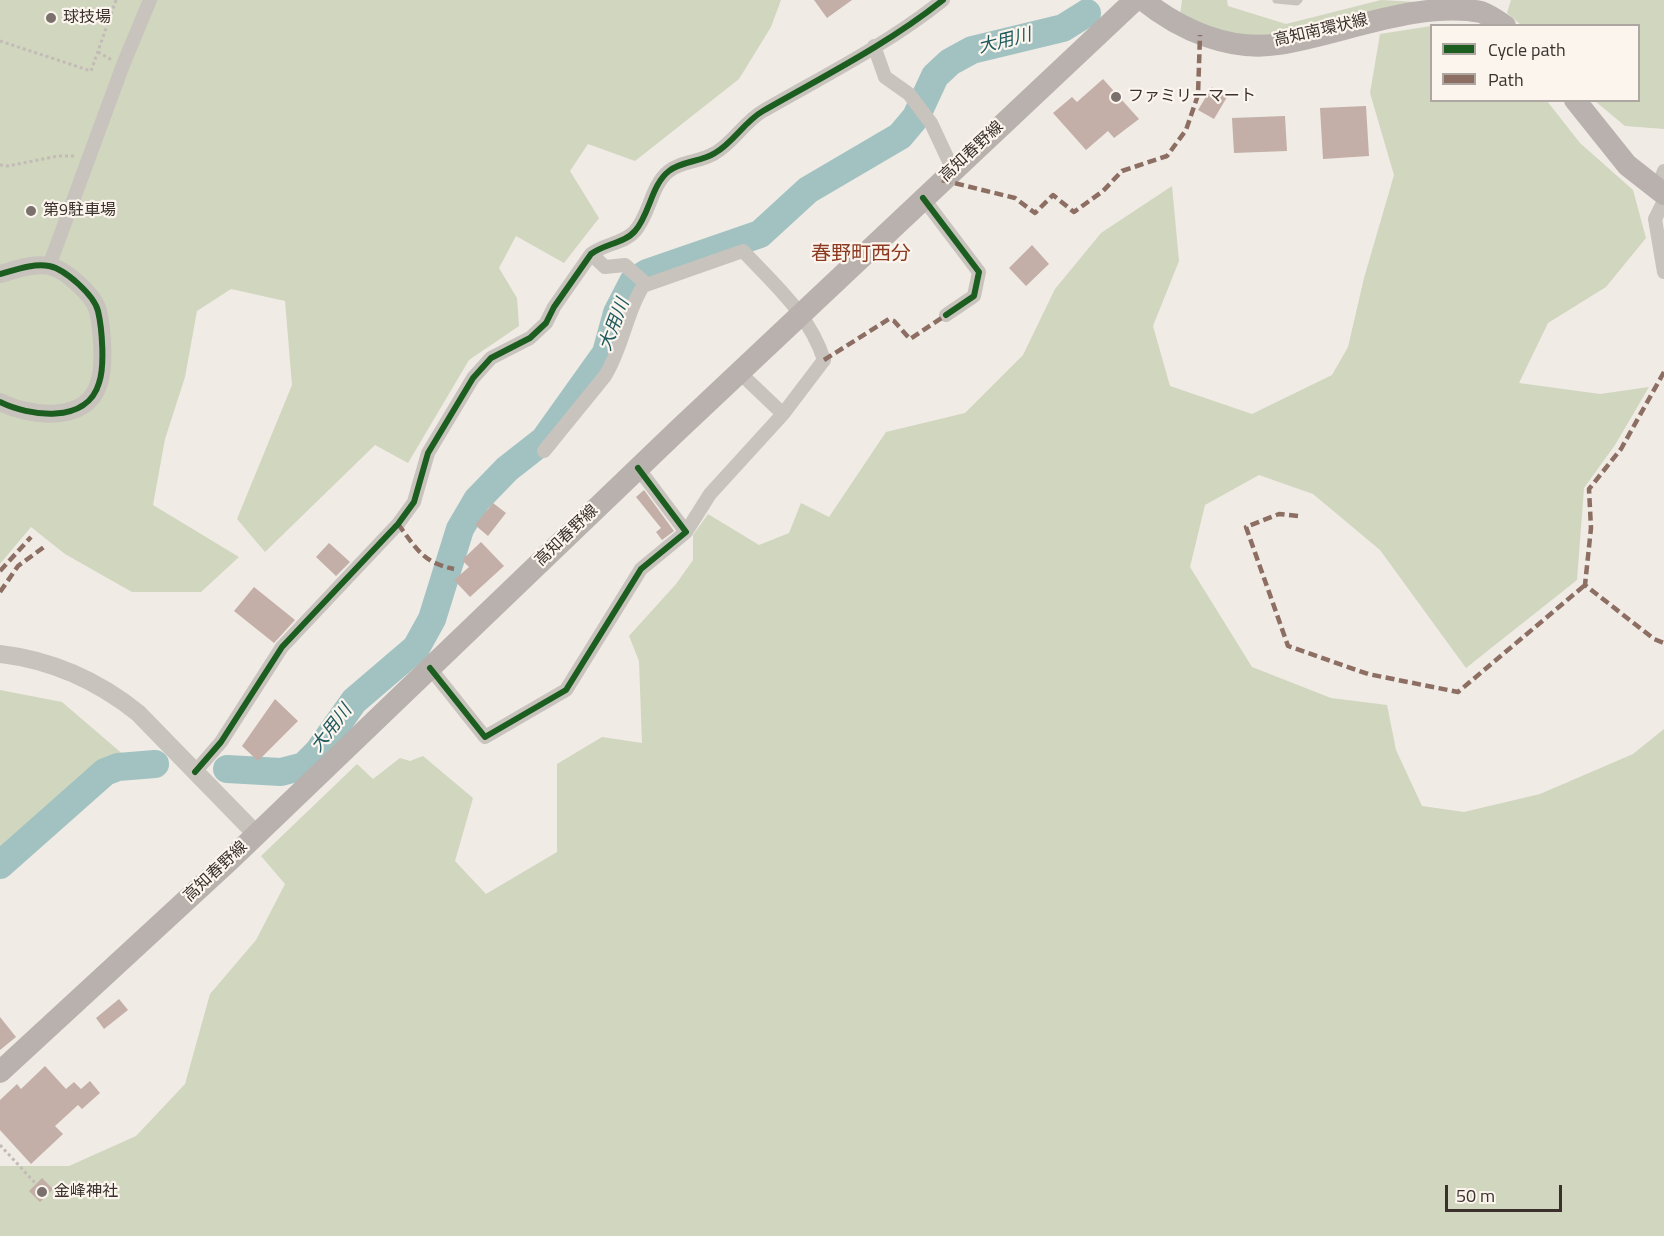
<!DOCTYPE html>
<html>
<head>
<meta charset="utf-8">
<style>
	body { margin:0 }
	#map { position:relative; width:1664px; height:1236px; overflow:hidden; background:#f0ebe5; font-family:"Titillium Web",sans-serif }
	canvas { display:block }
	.legend { position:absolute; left:1430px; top:24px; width:210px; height:78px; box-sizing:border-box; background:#fbf5ee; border:2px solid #aea6a0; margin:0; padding:8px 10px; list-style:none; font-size:18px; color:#3b302b }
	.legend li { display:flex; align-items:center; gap:12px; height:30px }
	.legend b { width:30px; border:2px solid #aea6a0 }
	.scale { position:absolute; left:1445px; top:1185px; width:117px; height:27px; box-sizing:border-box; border:3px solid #3b302b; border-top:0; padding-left:8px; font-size:18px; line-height:21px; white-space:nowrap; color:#3b302b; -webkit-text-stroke:4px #fbf5ee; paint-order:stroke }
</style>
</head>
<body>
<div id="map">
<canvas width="1664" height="1236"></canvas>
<ul class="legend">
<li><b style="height:8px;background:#1b5e20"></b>Cycle path</li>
<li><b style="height:8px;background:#8d6e63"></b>Path</li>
</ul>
<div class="scale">50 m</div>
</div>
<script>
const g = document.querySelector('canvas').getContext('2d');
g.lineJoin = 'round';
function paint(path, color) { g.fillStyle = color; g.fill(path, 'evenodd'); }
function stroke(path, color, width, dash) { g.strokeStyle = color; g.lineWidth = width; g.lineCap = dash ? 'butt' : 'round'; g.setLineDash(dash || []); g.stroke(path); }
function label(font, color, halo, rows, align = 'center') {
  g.font = font + ' "Titillium Web","Noto Sans JP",sans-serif'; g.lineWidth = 4.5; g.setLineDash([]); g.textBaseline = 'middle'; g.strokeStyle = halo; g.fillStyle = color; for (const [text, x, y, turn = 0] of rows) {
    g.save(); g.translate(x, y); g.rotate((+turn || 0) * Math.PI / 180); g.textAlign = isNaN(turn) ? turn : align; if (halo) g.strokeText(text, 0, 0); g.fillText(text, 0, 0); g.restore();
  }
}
paint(new Path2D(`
	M0,0H781L771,27L739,79L635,161L588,144L570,171L599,218L564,263L516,236L499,268L517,298L519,326L469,360L408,463L375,445L265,552L237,519L292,385L285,301L231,289L197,311L185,377L165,439L153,505L239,557L201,592H132L65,554L31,527L0,564Z
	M1182,0H1227L1228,6L1286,24L1381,0L1418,2L1273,38L1223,34L1180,16Z
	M1511,0H1664V129L1625,126L1595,101L1638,100V26L1521,25L1507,13Z
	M1431,26L1432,100L1547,101L1580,143L1633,190L1646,238L1606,287L1548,323L1519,383L1600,394L1649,387L1615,445L1584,488L1577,580L1466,668L1380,550L1313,494L1259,475L1205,505L1190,567L1252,667L1331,698L1387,705L1396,750L1422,806L1464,812L1540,794L1633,754L1664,729V1236H0V1166H69L136,1136L185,1084L210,994L256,940L285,884L261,856L357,764L373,779L400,758L410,761L423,756L473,798L455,861L486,894L557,852V764L602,737L642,743L639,661L629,636L676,584L693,560V535L708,514L759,545L789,533L801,503L829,517L886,432L965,413L1023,355L1055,289L1101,233L1172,186L1179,261L1153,326L1170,386L1252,414L1332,375L1348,347L1364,278L1394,175L1370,93L1380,34Z
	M0,690L62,702L125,756L70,792L0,862Z`), '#d1d6bf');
stroke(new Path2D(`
	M227,769L281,772L304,766L318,752L354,701L416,648L432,619L460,529L477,500L507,469L544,440L606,353L617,313L633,282L647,273L760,234L808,190L900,136L916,117L935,76L950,62L972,50L1063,28L1087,13
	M0,865L105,772L118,767L155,764`), '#a1c2c1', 28);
paint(new Path2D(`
	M814,0H852L827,18Z
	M1103,79L1139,119L1114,138L1108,131L1086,150L1053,113L1072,97L1077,102Z
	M1212,87L1227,97L1214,119L1198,110Z
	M1366,106L1369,156L1323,159L1320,108Z
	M1285,116L1287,151L1234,153L1232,118Z
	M1032,245L1049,264L1026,286L1009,268Z
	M644,490L674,531L662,540L656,532L661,528L636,497Z
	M493,503L506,513L488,536L475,525Z
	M481,542L504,566L470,597L454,580L469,567L462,560Z
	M329,543L350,562L336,576L316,557Z
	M254,587L295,620L274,643L234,611Z
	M275,699L298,721L258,761L242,746Z
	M119,999L128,1010L104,1029L96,1018Z
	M0,1017L16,1037L0,1050Z
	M45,1066L66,1089L74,1082L81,1089L90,1081L100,1093L82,1109L78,1105L55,1126L63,1134L31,1164L0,1130V1100L17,1084L21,1089Z
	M42,1178L53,1189L40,1202L29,1191Z`), '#c3afa7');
stroke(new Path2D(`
	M0,41L91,71L116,0
	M98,52L112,60
	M0,165L8,166L58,156H74
	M0,1145L36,1184`), '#c2bbb6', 3, [3, 3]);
stroke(new Path2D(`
	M1276,0L1297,2L1299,0`), '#c9c3be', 7);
stroke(new Path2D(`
	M874,46L885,77L909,94L931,123L953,170
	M1657,189L1664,171
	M923,198L979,272L974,296L946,315
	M1664,201L1655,219L1664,272
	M591,254L605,267L625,265L645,283
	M49,266L123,65L150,0
	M544,451L605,376C623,347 626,312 645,283L646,285L743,251C774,284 810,315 824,360L783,414
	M686,532L710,494L783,414L739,372
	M430,668L485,737L566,690L641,569L686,532L638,468
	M195,772L221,742L282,647L398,524L414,502L428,453L473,378L491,358L530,338L546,323L554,307L591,254C604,244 625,243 635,231C650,214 651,185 669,171C681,161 701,162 715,153C733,143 745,121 763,111C824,76 888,44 943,0`), '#c9c3be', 14);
stroke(new Path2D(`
	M0,274C15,270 33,263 49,266C65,269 94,295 98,311C102,328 105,366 99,383C87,425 28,416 0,402
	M0,654C51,660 98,681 138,713L256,834`), '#c9c3be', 18);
stroke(new Path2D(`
	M1143,0C1180,30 1230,52 1279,44C1341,34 1419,0 1481,12C1489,15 1498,21 1505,26
	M1575,100L1627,165L1664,194
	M0,1072L231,859L676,432L1135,0`), '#b8b1ad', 22);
stroke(new Path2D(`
	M942,180L1015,198L1035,213L1053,195L1074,212L1103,191L1122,171L1167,156L1186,130L1198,95L1200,35
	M824,360L889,319L894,321L910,339L946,315
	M1664,372L1621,449L1589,489L1591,528L1585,585L1654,639L1664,643
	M1298,516L1279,514L1246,527L1288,646L1368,674L1458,692L1585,585
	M398,524C416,548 423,563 454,569
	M0,571L31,537
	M0,592L18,566L44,547`), '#8d6e63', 4.5, [9, 4.5]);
stroke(new Path2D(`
	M923,198L979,272L974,296L946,315
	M0,274C15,270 33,263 49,266C65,269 94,295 98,311C102,328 105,366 99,383C87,425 28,416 0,402
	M430,668L485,737L566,690L641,569L686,532L638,468
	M195,772L221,742L282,647L398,524L414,502L428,453L473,378L491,358L530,338L546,323L554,307L591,254C604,244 625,243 635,231C650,214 651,185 669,171C681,161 701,162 715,153C733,143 745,121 763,111C824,76 888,44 943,0`), '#1b5e20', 6);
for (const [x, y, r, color] of [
	[51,18,6,"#7a716c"],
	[1116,97,6,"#7a716c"],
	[31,211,6,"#7a716c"],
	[42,1192,6,"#7a716c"]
]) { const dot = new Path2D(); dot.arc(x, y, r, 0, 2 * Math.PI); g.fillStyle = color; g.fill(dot); stroke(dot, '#fbf5ee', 2); }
label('16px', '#3b302b', '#fbf5ee', [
	["球技場",63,18],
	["ファミリーマート",1128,97],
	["第9駐車場",43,211],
	["金峰神社",54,1192]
], 'left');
label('16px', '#3b302b', '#fbf5ee', [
	["高知南環状線",1321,31,-13],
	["高知春野線",972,152,-43],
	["高知春野線",567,536,-44],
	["高知春野線",216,872,-43]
]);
label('italic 18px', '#1f5a5e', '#fbf5ee', [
	["大用川",1005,42,-14],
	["大用川",615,325,-69],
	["大用川",332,729,-52]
]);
label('20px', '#8c3b22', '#fbf5ee', [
	["春野町西分",861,255]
]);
</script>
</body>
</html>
